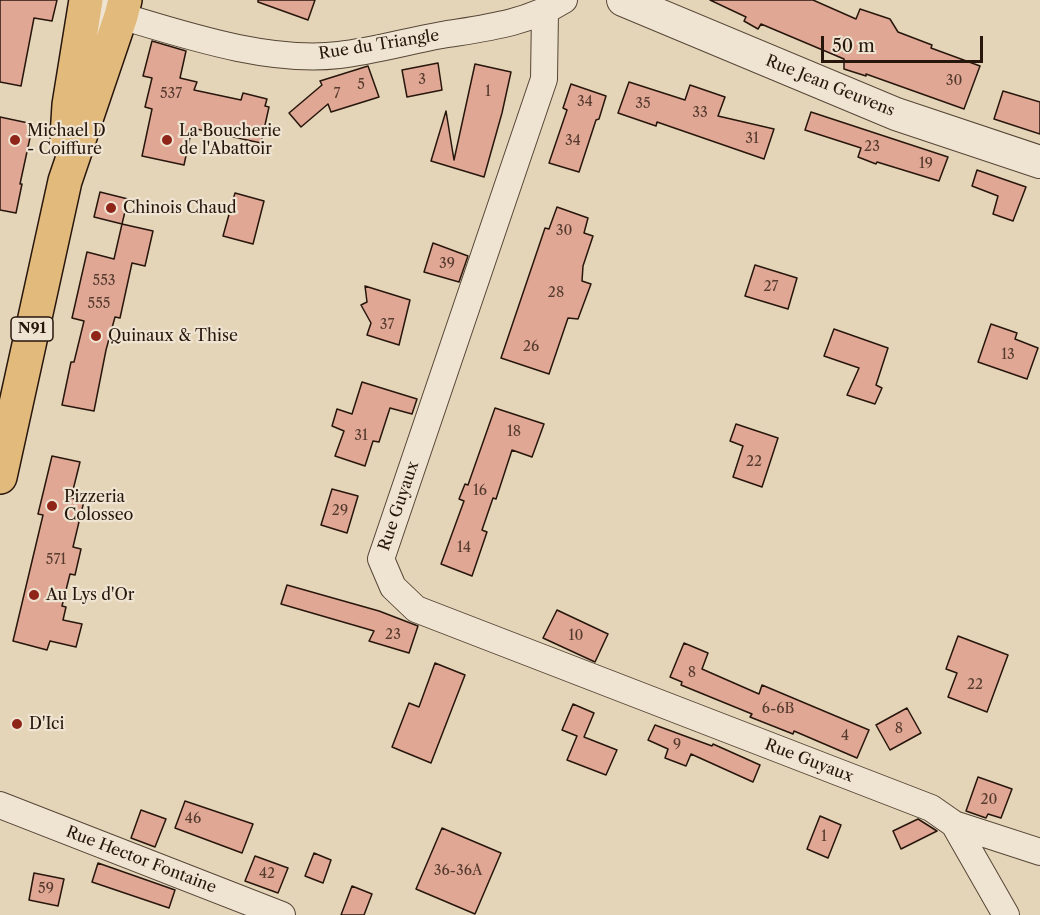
<!DOCTYPE html>
<html>
<head>
<meta charset="utf-8">
<style>
	body { margin:0 }
	#map { position:relative; width:1040px; height:915px; overflow:hidden; background:#e5d5b8; font-family:"Libre Caslon Text",serif }
	canvas { display:block }
	.scale { position:absolute; left:821px; top:36px; width:162px; height:27px; box-sizing:border-box; border:3px solid #27160c; border-top:0; padding-left:8px; font-size:18px; line-height:21px; white-space:nowrap; color:#27160c; -webkit-text-stroke:4px #eee4d1; paint-order:stroke }
</style>
</head>
<body>
<div id="map">
<canvas width="1040" height="915"></canvas>
<div class="scale">50 m</div>
</div>
<script>
const g = document.querySelector('canvas').getContext('2d');
g.lineJoin = 'round';
function paint(path, color) { g.fillStyle = color; g.fill(path, 'evenodd'); }
function stroke(path, color, width, dash) { g.strokeStyle = color; g.lineWidth = width; g.lineCap = dash ? 'butt' : 'round'; g.setLineDash(dash || []); g.stroke(path); }
function label(font, color, halo, rows, align = 'center') {
  g.font = font + ' "Libre Caslon Text",serif'; g.lineWidth = 4.5; g.setLineDash([]); g.textBaseline = 'middle'; g.strokeStyle = halo; g.fillStyle = color; for (const [text, x, y, turn = 0] of rows) {
    g.save(); g.translate(x, y); g.rotate((+turn || 0) * Math.PI / 180); g.textAlign = isNaN(turn) ? turn : align; if (halo) g.strokeText(text, 0, 0); g.fillText(text, 0, 0); g.restore();
  }
}
const building = new Path2D(`
	M0,0H57L52,21L34,18L21,86L0,82Z
	M258,0H315L308,20L258,2Z
	M710,0H813L856,19L860,9L890,19L898,32L932,45L931,48L980,66L964,109L866,74V76L844,69V59L761,24L758,29L744,21L746,17Z
	M152,41L186,51L180,78L197,82L194,90L241,100L243,93L267,99L265,106L269,107L261,143L192,128L184,165L142,156L152,109L145,107L152,78L143,76Z
	M438,63L442,90L407,97L402,70Z
	M475,64L511,72L502,113L484,177L431,161L446,111L454,160Z
	M368,66L379,97L331,112L328,104L301,127L289,113L322,85L320,81Z
	M629,82L685,100L690,85L725,97L718,116L774,129L764,159L657,122L656,126L618,113Z
	M571,84L606,96L599,119L596,120L579,172L549,163L567,110L563,108Z
	M1003,91L1040,102V134L994,119Z
	M811,112L948,157L939,181L877,162L876,164L858,157L861,148L805,130Z
	M0,117L33,124L20,184H22L16,213L0,210Z
	M977,170L1026,187L1013,221L993,214L998,196L972,186Z
	M100,192L128,199L122,224L94,217Z
	M235,193L264,201L253,244L223,236Z
	M557,207L588,218L584,233L593,236L583,266L582,281L591,284L578,319L568,318L549,374L501,358L545,228L549,229Z
	M122,224L153,231L145,266L132,263L120,318L115,317L106,350L94,411L62,405L71,362H74L84,321L72,318L87,252L114,259Z
	M433,243L468,256L459,282L424,272Z
	M755,265L797,278L788,309L745,296Z
	M365,286L410,300L399,345L367,335L371,323L361,305L367,302Z
	M991,324L1017,333L1015,339L1038,348L1027,379L978,362Z
	M834,329L888,348L876,385L882,388L875,404L847,395L859,368L824,356Z
	M362,382L417,399L412,414L390,408L379,442L373,441L365,466L335,456L344,431L332,426L337,409L352,414Z
	M495,408L544,424L532,457L512,450L496,499L493,498L482,530L487,532L472,576L441,564L464,501L459,499L465,484L468,485Z
	M736,424L778,438L762,487L733,477L743,446L730,441Z
	M52,456L80,462L71,498L84,501L73,547L81,549L75,575L70,574L62,606L66,607L63,620L82,624L76,647L50,641L47,650L13,641L43,515L38,514Z
	M332,489L358,496L347,533L321,525Z
	M287,585L379,611L418,626L409,653L369,641L374,631L281,604Z
	M557,610L608,634L595,662L543,638Z
	M958,636L1008,655L987,712L948,697L957,673L946,669Z
	M684,643L708,653L702,669L759,694L762,685L869,730L857,758L794,731L793,734L750,717L752,714L681,685L682,682L670,677Z
	M435,663L465,675L431,763L392,747L409,703L419,707Z
	M573,704L594,713L584,737L617,750L606,775L567,760L577,736L562,730Z
	M907,708L921,733L890,750L876,725Z
	M655,725L712,746L713,744L760,765L753,782L691,754L686,766L665,758L668,749L648,740Z
	M978,777L1012,789L1001,818L988,814L986,818L966,811Z
	M185,801L253,824L242,853L175,828Z
	M141,810L166,819L155,847L131,838Z
	M820,816L841,825L828,858L807,849Z
	M918,819L937,831L901,849L893,831Z
	M442,828L501,853L475,914L416,889Z
	M314,853L331,860L323,883L305,876Z
	M255,856L288,868L278,893L245,881Z
	M98,863L175,890L169,908L92,882Z
	M34,873L64,879L58,906L29,900Z
	M352,886L372,894L364,915H341Z`);
paint(building, '#e0a794');
stroke(building, '#27160c', 1.5);
const minor = new Path2D(`
	M545,12L544,79L381,559L393,587L416,609L931,808L954,824L1040,852
	M121,16C188,36 269,63 339,55C374,51 408,41 442,35C485,28 526,24 564,0
	M0,805L282,915
	M954,824L1006,915`);
const tertiary = new Path2D(`
	M623,0L896,114L1040,162
	M90,63L104,0`);
const primary = new Path2D(`
	M67,137L69,105L86,0
	M0,477L65,181L121,16L125,0`);
stroke(minor, '#564637', 28);
stroke(tertiary, '#564637', 34);
stroke(primary, '#27160c', 36);
stroke(minor, '#eee4d1', 26);
stroke(tertiary, '#eee4d1', 32);
stroke(primary, '#e2ba7c', 33);
for (const [x, y, r, color] of [
	[15,140,6,"#8f2418"],
	[167,140,6,"#8f2418"],
	[111,208,6,"#8f2418"],
	[96,336,6,"#8f2418"],
	[52,506,6,"#8f2418"],
	[34,595,6,"#8f2418"],
	[17,724,6,"#8f2418"]
]) { const dot = new Path2D(); dot.arc(x, y, r, 0, 2 * Math.PI); g.fillStyle = color; g.fill(dot); stroke(dot, '#eee4d1', 2); }
label('14px', '#553a2e', null, [
	["3",422,80],
	["30",954,81],
	["5",361,85],
	["1",488,92],
	["537",171,94],
	["7",337,94],
	["34",585,102],
	["35",643,104],
	["33",700,113],
	["31",752,139],
	["34",573,141],
	["23",872,147],
	["19",926,164],
	["30",564,231],
	["39",447,264],
	["553",104,281],
	["27",771,287],
	["28",556,293],
	["555",99,304],
	["37",387,325],
	["26",531,347],
	["13",1008,355],
	["18",514,432],
	["31",361,436],
	["22",754,462],
	["16",480,491],
	["29",340,511],
	["14",464,548],
	["571",56,560],
	["23",393,635],
	["10",576,636],
	["8",692,673],
	["22",975,685],
	["6-6B",778,709],
	["8",899,729],
	["4",845,736],
	["9",677,745],
	["20",989,800],
	["46",193,819],
	["1",824,837],
	["36-36A",458,871],
	["42",267,874],
	["59",46,889]
]);
for (const [x, y, w] of [
	[32,329,42]
]) { const box = new Path2D(); box.roundRect(x - w / 2, y - 12, w, 24, 4.5); g.fillStyle = '#eee4d1'; g.fill(box); stroke(box, '#27160c', 1.5); }
label('bold 15px', '#27160c', null, [
	["N91",32,329]
]);
label('16px', '#27160c', '#eee4d1', [
	["Rue du Triangle",379,45,-9],
	["Rue Jean Geuvens",830,86,22],
	["Rue Guyaux",399,506,-71],
	["Rue Guyaux",809,761,21],
	["Rue Hector Fontaine",141,860,21]
]);
label('16px', '#27160c', '#eee4d1', [
	["Michael D",27,131],
	["- Coiffure",27,149],
	["La Boucherie",179,131],
	["de l'Abattoir",179,149],
	["Chinois Chaud",123,208],
	["Quinaux & Thise",108,336],
	["Pizzeria",64,497],
	["Colosseo",64,515],
	["Au Lys d'Or",46,595],
	["D'Ici",29,724]
], 'left');
</script>
</body>
</html>
